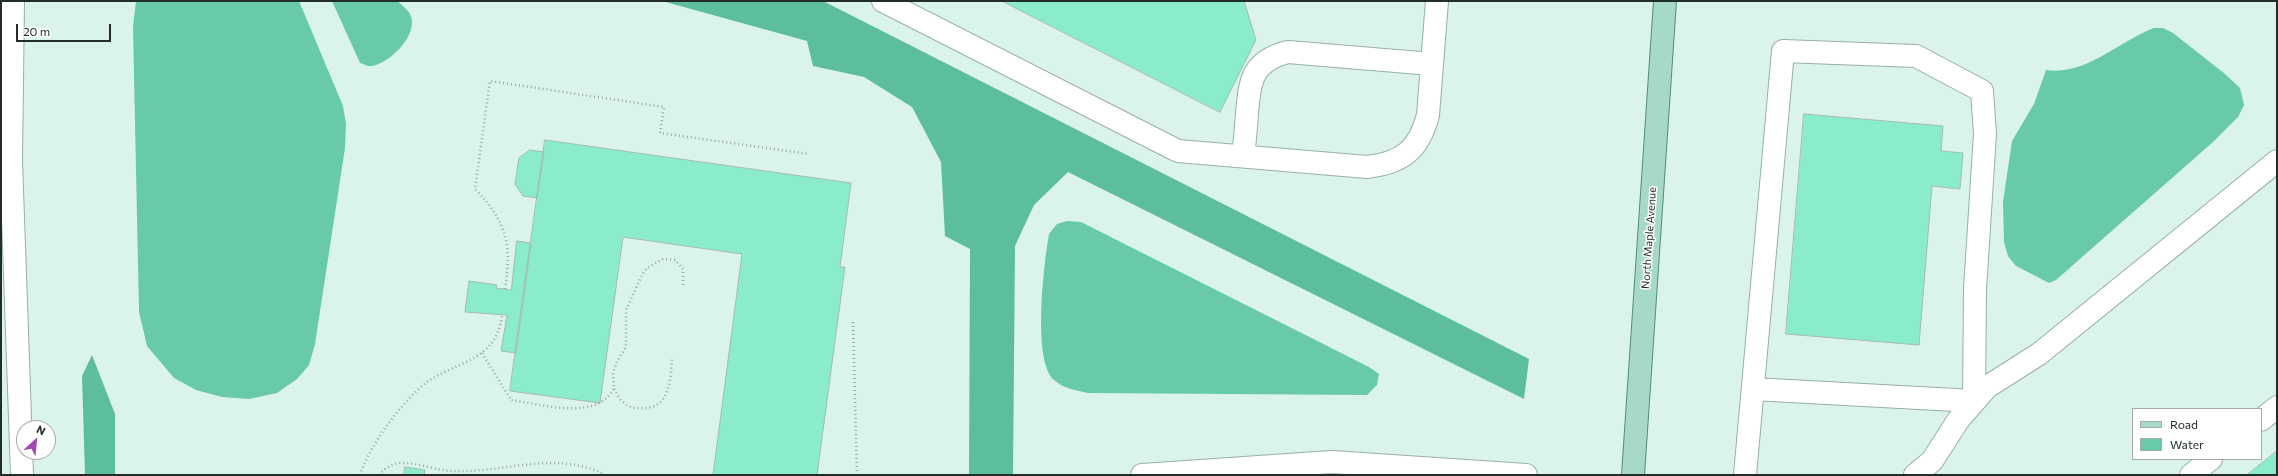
<!DOCTYPE html>
<html>
<head>
<meta charset="utf-8">
<style>
	body { margin:0 }
	#map { position:relative; width:2278px; height:476px; overflow:hidden; background:#dbf4eb; font-family:Commissioner,sans-serif }
	canvas { display:block }
	.frame { position:absolute; inset:0; border:2px solid #222c28; pointer-events:none }
	.legend { position:absolute; left:2132px; top:408px; width:130px; height:52px; box-sizing:border-box; background:#fff; border:1px solid #a7aba9; margin:0; padding:5px 7px; list-style:none; font-size:12px; color:#222c28 }
	.legend li { display:flex; align-items:center; gap:8px; height:20px }
	.legend b { width:20px; border:1px solid #a7aba9 }
	.north { position:absolute; left:16px; top:420px; width:40px; height:40px; box-sizing:border-box; background:#fff; border:1px solid #a7aba9; border-radius:50%; rotate:27deg; font-size:11px; font-weight:700; line-height:16px; text-align:center; color:#222c28 }
	.north::after { content:''; display:block; margin:auto; width:14px; height:18px; background:#a047b3; clip-path:polygon(50% 0,100% 100%,50% 72%,0 100%) }
	.scale { position:absolute; left:16px; top:24px; width:95px; height:18px; box-sizing:border-box; border:2px solid #222c28; border-top:0; padding-left:5px; font-size:12px; line-height:14px; white-space:nowrap; color:#222c28; -webkit-text-stroke:3px #fff; paint-order:stroke }
</style>
</head>
<body>
<div id="map">
<canvas width="2278" height="476"></canvas>
<div class="frame"></div>
<ul class="legend">
<li><b style="height:5px;background:#a7d9c8"></b>Road</li>
<li><b style="height:11px;background:#69c9ab"></b>Water</li>
</ul>
<div class="north">N</div>
<div class="scale">20 m</div>
</div>
<script>
const g = document.querySelector('canvas').getContext('2d');
g.lineJoin = 'round';
function paint(path, color) { g.fillStyle = color; g.fill(path, 'evenodd'); }
function stroke(path, color, width, dash) { g.strokeStyle = color; g.lineWidth = width; g.lineCap = dash ? 'butt' : 'round'; g.setLineDash(dash || []); g.stroke(path); }
function label(font, color, halo, rows, align = 'center') {
  g.font = font + ' Commissioner,sans-serif'; g.lineWidth = 3; g.setLineDash([]); g.textBaseline = 'middle'; g.strokeStyle = halo; g.fillStyle = color; for (const [text, x, y, turn = 0] of rows) {
    g.save(); g.translate(x, y); g.rotate((+turn || 0) * Math.PI / 180); g.textAlign = isNaN(turn) ? turn : align; if (halo) g.strokeText(text, 0, 0); g.fillText(text, 0, 0); g.restore();
  }
}
paint(new Path2D(`
	M662,1H823L1529,359L1524,399L1068,172L1034,205L1015,246L1013,475H969L970,249L945,236L941,162L912,107L864,77L813,66L807,41Z
	M92,355L115,414V475H85L82,376Z`), '#5cbd9f');
paint(new Path2D(`
	M136,1H299L343,106L346,124L345,148L315,344L309,365L297,379L277,393L249,399L222,397L196,390L174,378L147,346L139,312L133,27Z
	M332,1H397C401,4 408,10 410,14C420,34 390,63 372,66C368,67 364,64 360,63Z
	M2154,28H2163L2173,33L2225,74L2240,88L2244,105L2238,117L2213,142L2056,280L2049,283L2016,266L2008,256L2004,242L2003,202L2012,141L2034,104L2046,70C2086,76 2119,41 2154,28Z
	M1067,221L1081,222L1369,367L1379,374L1377,385L1367,395L1088,393C1076,390 1064,389 1054,380C1032,361 1044,263 1049,234L1057,224Z`), '#69c9ab');
const building = new Path2D(`
	M1002,1H1244L1256,40L1220,112Z
	M1804,114L1943,126L1941,151L1963,153L1960,189L1932,186L1919,345L1786,334Z
	M545,140L851,183L840,267H845L817,475H713L742,254L623,237L600,403L510,391Z
	M530,150L544,152L537,198L523,196L515,184L519,158Z
	M517,241L531,243L516,353L501,351L507,315L465,312L469,281L497,285L496,288L511,290Z
	M2277,451V475H2247Z
	M405,467L425,470L424,475H404Z`);
paint(building, '#8beccc');
stroke(building, '#a3bbb2', 1);
const minor = new Path2D(`
	M13,1L11,161L22,475
	M883,1L1178,151L1367,167C1402,163 1419,150 1428,115L1437,1
	M1243,156C1245,142 1246,127 1247,113C1250,80 1252,61 1288,52L1432,64
	M2261,420L2277,407
	M1142,475L1332,462L1526,475
	M1745,475L1783,51L1916,56L1982,91L1985,134L1975,289L1974,401L1753,389
	M1915,475L1932,461L1959,419L1987,387L2039,354L2277,161
	M2191,475L2211,459`);
const major = new Path2D(`
	M1633,475L1665,1`);
stroke(minor, '#98afa6', 24);
stroke(major, '#528c79', 24);
stroke(new Path2D(`
	M505,289C512,244 507,222 475,189L490,81L664,107L660,133L809,154
	M853,322L857,475
	M482,353L511,400C541,404 597,422 614,388L613,373L617,361L626,347V310L642,275L647,268L663,259L675,260L683,269V285
	M614,389C617,394 620,400 625,404C635,411 656,410 663,399C671,387 671,371 672,357
	M360,475C369,446 403,400 427,382C457,361 497,361 502,315
	M379,475C384,469 391,464 400,463C416,462 434,470 451,471C501,474 557,449 605,475`), '#95a8a1', 2.5, [1, 3]);
stroke(minor, '#fff', 22);
stroke(major, '#a7d9c8', 22);
label('11px', '#222c28', '#fff', [
	["North Maple Avenue",1649,238,-86]
]);
</script>
</body>
</html>
